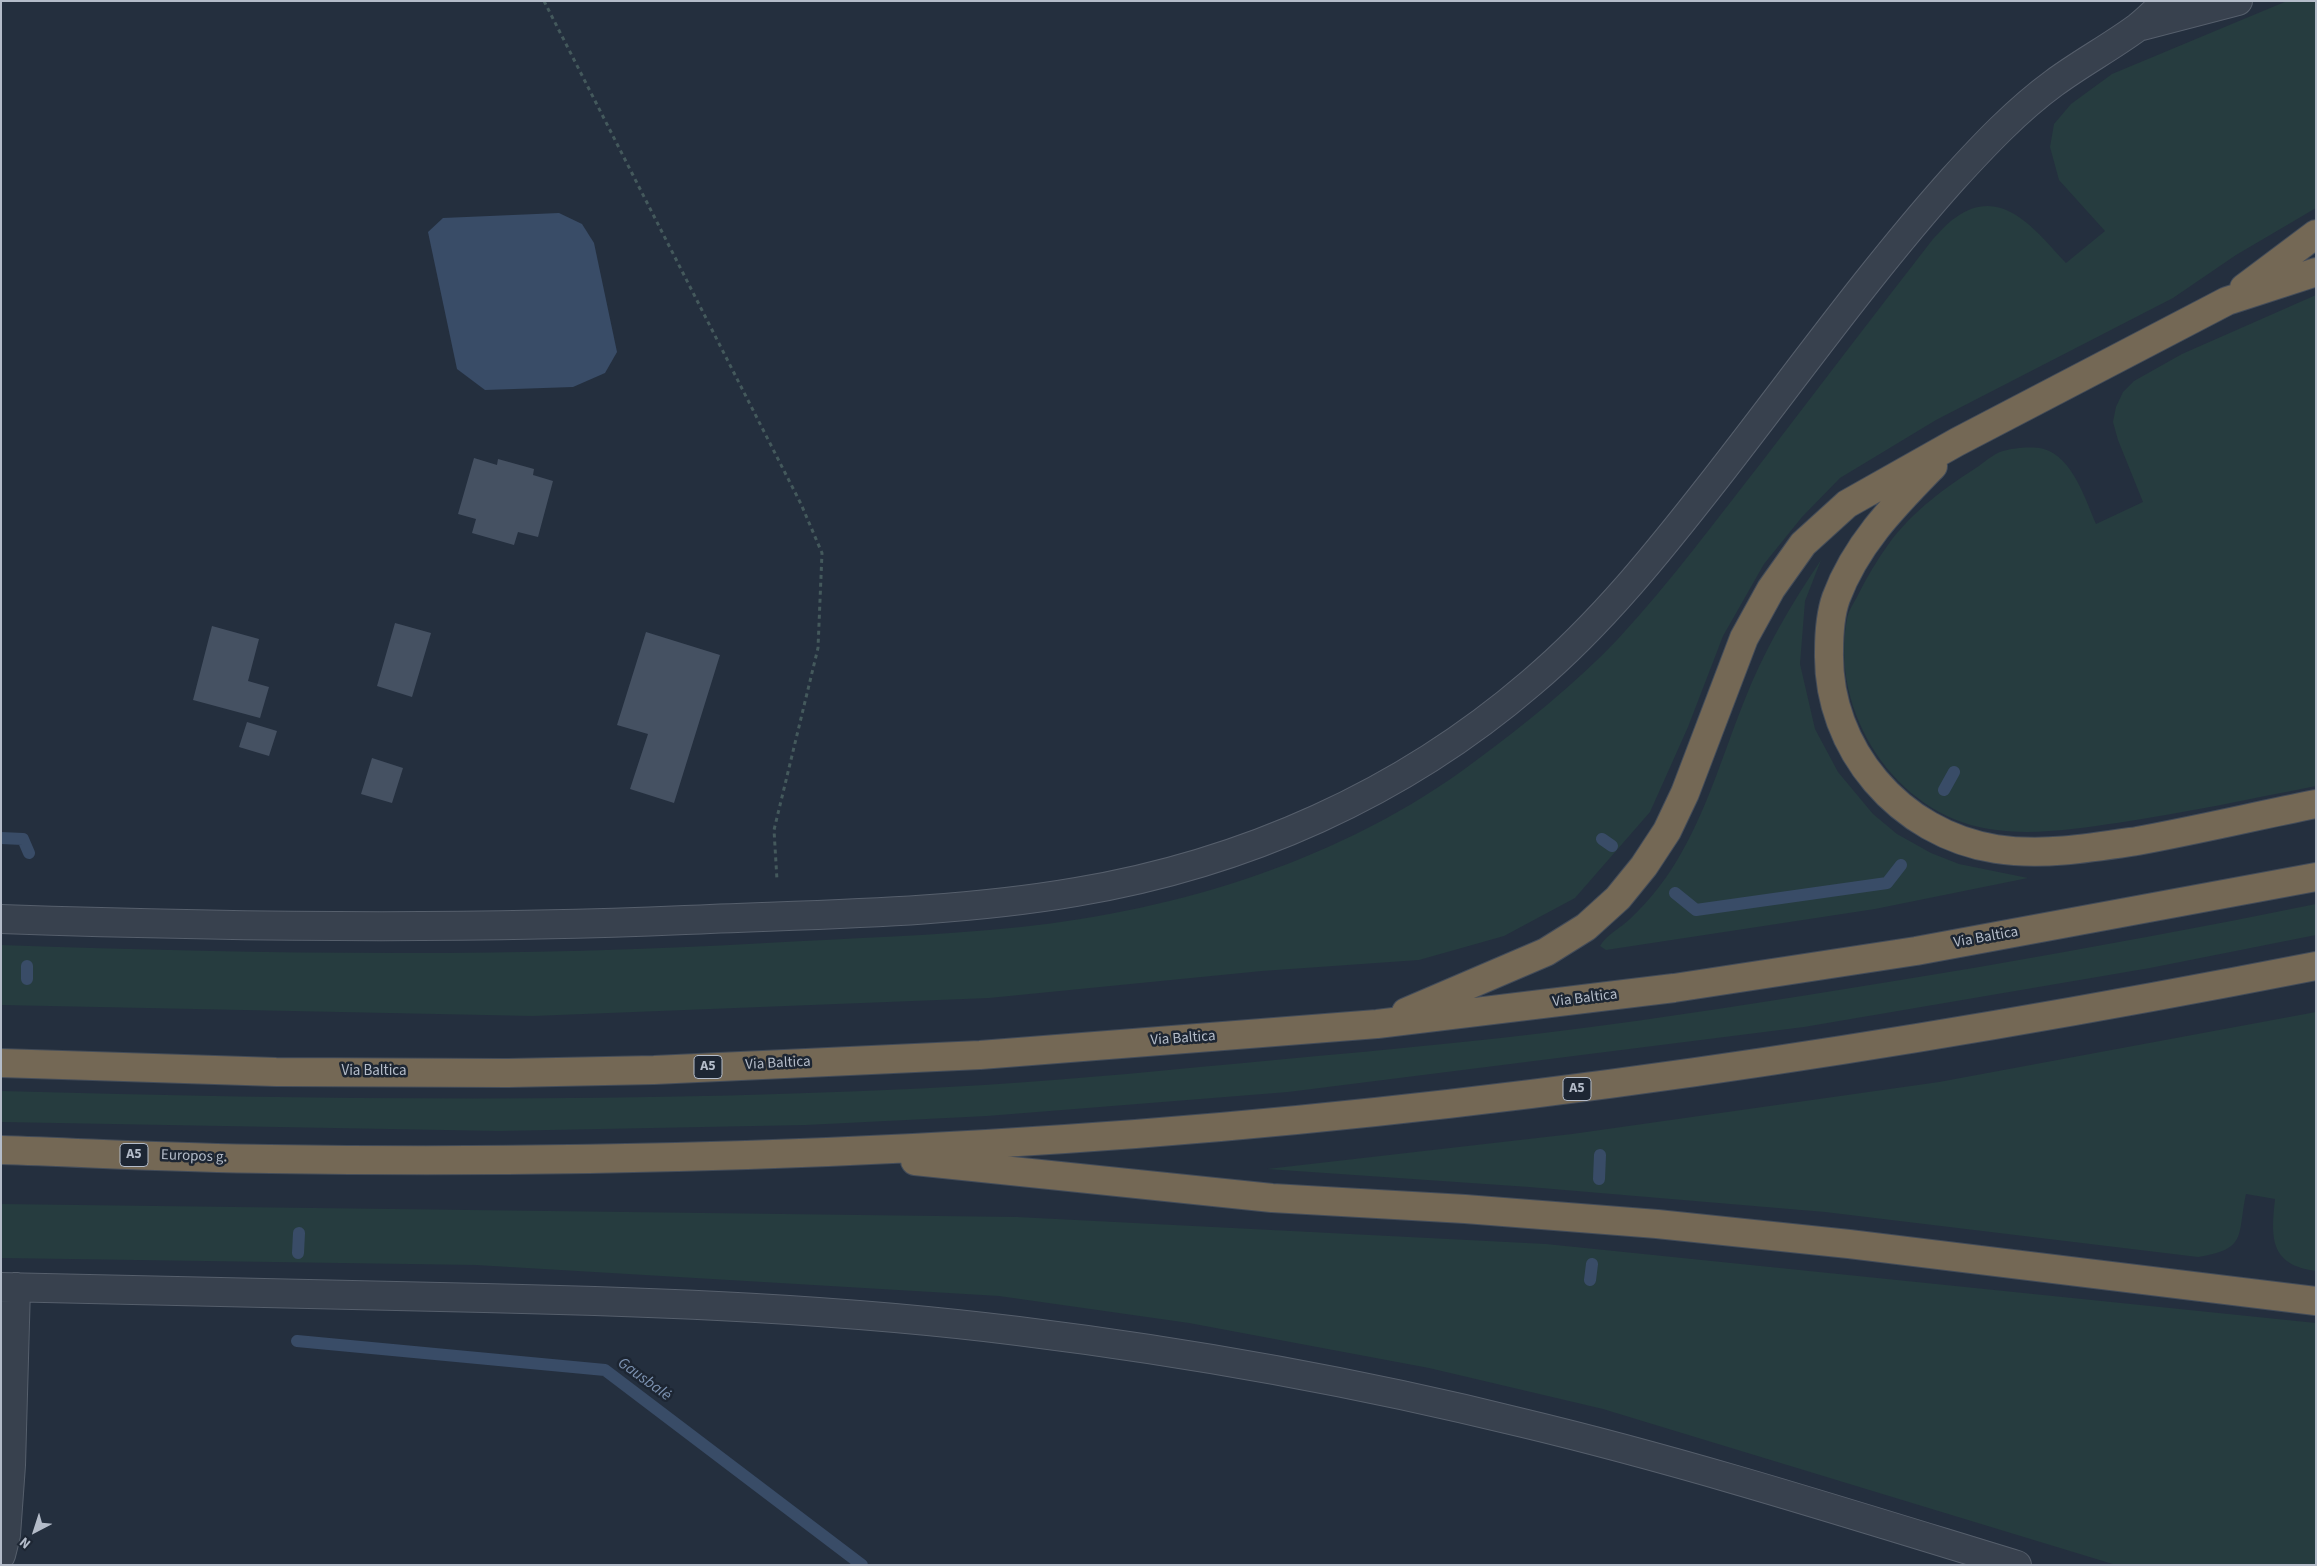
<!DOCTYPE html>
<html>
<head>
<meta charset="utf-8">
<style>
	body { margin:0 }
	#map { position:relative; width:2317px; height:1566px; overflow:hidden; background:#242f3e; font-family:"Source Sans 3",sans-serif }
	canvas { display:block }
	.frame { position:absolute; inset:0; border:2px solid #b4bcc9; pointer-events:none }
	.north { position:absolute; left:10px; top:1506px; width:50px; height:50px; -webkit-text-stroke:4px #1d2633; paint-order:stroke; rotate:220deg; font-size:14px; font-weight:700; line-height:20px; text-align:center; color:#b4bcc9 }
	.north::after { content:''; display:block; margin:auto; width:18px; height:22px; background:#b4bcc9; clip-path:polygon(50% 0,100% 100%,50% 72%,0 100%) }
</style>
</head>
<body>
<div id="map">
<canvas width="2317" height="1566"></canvas>
<div class="frame"></div>
<div class="north">N</div>
</div>
<script>
const g = document.querySelector('canvas').getContext('2d');
g.lineJoin = 'round';
function paint(path, color) { g.fillStyle = color; g.fill(path, 'evenodd'); }
function stroke(path, color, width, dash) { g.strokeStyle = color; g.lineWidth = width; g.lineCap = dash ? 'butt' : 'round'; g.setLineDash(dash || []); g.stroke(path); }
function label(font, color, halo, rows, align = 'center') {
  g.font = font + ' "Source Sans 3",sans-serif'; g.lineWidth = 5; g.setLineDash([]); g.textBaseline = 'middle'; g.strokeStyle = halo; g.fillStyle = color; for (const [text, x, y, turn = 0] of rows) {
    g.save(); g.translate(x, y); g.rotate((+turn || 0) * Math.PI / 180); g.textAlign = isNaN(turn) ? turn : align; if (halo) g.strokeText(text, 0, 0); g.fillText(text, 0, 0); g.restore();
  }
}
paint(new Path2D(`
	M2287,1H2316V208L2236,255L2173,298L1936,420L1840,478L1802,517L1764,564L1723,636L1688,727L1650,812L1575,898L1504,936L1419,960L1262,971L989,998L533,1016L1,1005V945C256,954 512,958 766,943C851,938 936,936 1021,927C1180,910 1345,859 1474,762C1524,725 1574,685 1617,640C1670,583 1716,520 1764,459C1820,386 1876,312 1933,239C1940,232 1947,223 1955,218C2002,183 2037,232 2066,263L2105,231L2059,180L2050,147L2054,124L2071,104L2112,74Z
	M2316,295V786C2250,799 2184,813 2117,823C2074,829 2032,836 1989,829C1895,814 1829,712 1847,619C1848,612 1853,604 1857,597C1866,578 1877,560 1890,542C1914,510 1946,487 1979,466C1985,461 1993,455 2000,452C2011,448 2032,446 2044,449C2073,458 2085,499 2096,524L2143,502L2118,440L2113,422L2116,407L2123,392L2134,381L2182,354Z
	M1821,560L1805,601L1800,664L1815,729L1838,772L1873,814L1897,834L1931,853L1959,864L2028,878L1875,909L1606,950L1600,946C1607,934 1621,928 1631,918C1648,902 1664,882 1676,862C1706,813 1722,757 1743,704C1763,652 1790,606 1821,560Z
	M2316,904V935L2150,968L1804,1027L1288,1092L987,1116L806,1125L499,1131L1,1122V1091C328,1100 657,1104 984,1085C1081,1079 1178,1069 1275,1060C1395,1049 1516,1038 1636,1021C1863,988 2090,950 2316,904Z
	M2316,1012V1271C2269,1265 2271,1237 2275,1199L2246,1194C2237,1236 2248,1249 2198,1257L1825,1212L1529,1187L1267,1169L1572,1134L1939,1082Z
	M1,1204L1017,1217L1546,1244L2316,1323V1565H2116L1603,1409L1429,1368L1189,1323L999,1296L476,1265L1,1258Z`), '#263c3f');
paint(new Path2D(`
	M559,213L582,224L594,243L617,352L605,373L573,387L485,390L457,369L428,232L443,218Z`), '#394c67');
stroke(new Path2D(`
	M1944,790L1954,772
	M1,838L23,839L29,853
	M1602,839L1612,846
	M1675,893L1696,910L1887,883L1901,865
	M27,979V966
	M1599,1179L1600,1155
	M298,1253L299,1233
	M1590,1280L1592,1264
	M297,1341L605,1370L862,1565`), '#394c67', 12);
paint(new Path2D(`
	M474,458L497,465L498,459L534,469L533,475L553,481L538,537L518,532L514,545L472,533L476,519L458,514Z
	M395,623L431,633L412,697L377,686Z
	M212,626L259,639L248,681L269,687L260,718L193,700Z
	M646,632L720,655L674,803L630,789L648,734L617,725Z
	M247,722L277,731L269,756L239,747Z
	M372,758L403,768L392,803L361,794Z`), '#455162');
const street = new Path2D(`
	M2142,26L2238,1
	M1,919C229,927 457,930 685,920C815,914 948,914 1076,892C1244,864 1402,794 1531,683C1602,623 1660,550 1717,477C1795,377 1869,273 1953,179C1984,145 2017,110 2054,83C2081,63 2111,47 2138,27C2148,19 2157,10 2166,1
	M1,1287C162,1291 323,1294 484,1298C662,1302 841,1309 1018,1331C1188,1352 1357,1382 1523,1423C1690,1463 1853,1515 2017,1565
	M1,1555L6,1535L11,1465L16,1287`);
const highway = new Path2D(`
	M2244,288L2316,234
	M1933,466C1894,506 1856,544 1836,598C1830,615 1829,634 1829,652C1827,749 1900,834 1996,849C2043,856 2091,848 2137,841C2197,830 2256,816 2316,804
	M1406,1012L1546,952L1586,927L1618,898L1644,866L1667,831L1685,793L1744,638L1771,589L1803,544L1847,504L1957,442L2227,301L2316,272
	M1,1063L276,1072L508,1073L654,1070L980,1055L1377,1024L1674,988L1916,951L2316,877
	M1,1150C91,1153 181,1158 270,1159C535,1163 801,1157 1065,1139C1486,1111 1902,1047 2316,966
	M915,1161L1272,1198L1465,1209L1657,1224L1849,1244L2316,1301`);
stroke(street, '#565f6c', 30);
stroke(highway, '#434c59', 30);
stroke(new Path2D(`
	M544,1L801,504L822,553L818,648L774,830L777,880`), '#44595c', 3, [4, 4]);
stroke(street, '#38414e', 28);
stroke(highway, '#746855', 28);
for (const [x, y, w] of [
	[708,1067,28],
	[1577,1089,28],
	[134,1155,28]
]) { const box = new Path2D(); box.roundRect(x - w / 2, y - 11.5, w, 23, 4); g.fillStyle = '#1d2633'; g.fill(box); stroke(box, '#b4bcc9', 1); }
label('bold 14px', '#b4bcc9', null, [
	["A5",708,1067],
	["A5",1577,1089],
	["A5",134,1155]
]);
label('15px', '#b4bcc9', '#1d2633', [
	["Via Baltica",1986,938,-10],
	["Via Baltica",1585,999,-7],
	["Via Baltica",1183,1039,-4],
	["Via Baltica",778,1064,-3],
	["Via Baltica",374,1072],
	["Europos g.",194,1157,2]
]);
label('italic 16px', '#7c92b1', '#1d2633', [
	["Gausbalė",644,1380,36]
]);
</script>
</body>
</html>
